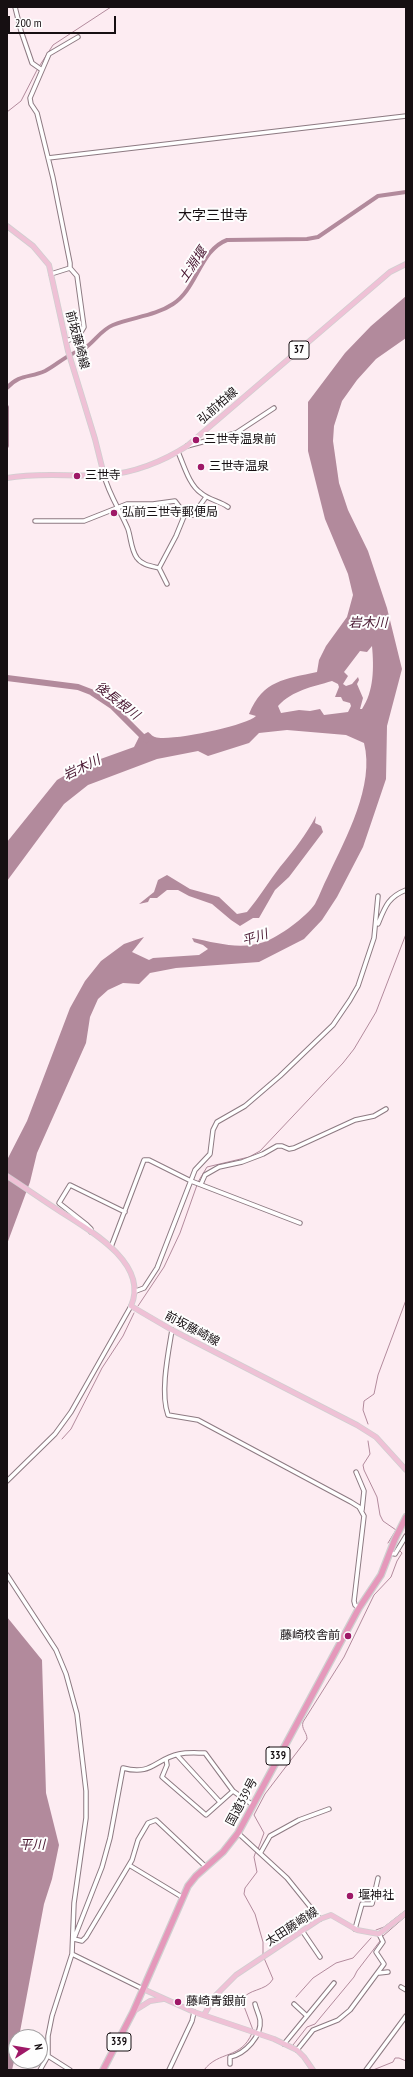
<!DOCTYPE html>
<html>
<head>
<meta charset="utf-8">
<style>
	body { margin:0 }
	#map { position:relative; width:413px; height:2077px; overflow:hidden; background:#fdecf2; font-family:"PT Sans Narrow",sans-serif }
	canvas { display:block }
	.frame { position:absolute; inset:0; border:8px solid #160f12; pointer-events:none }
	.north { position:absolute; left:8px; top:2029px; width:40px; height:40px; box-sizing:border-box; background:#fefefe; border:1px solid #a19ea0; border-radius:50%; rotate:78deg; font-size:11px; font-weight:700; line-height:16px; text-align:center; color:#160f12 }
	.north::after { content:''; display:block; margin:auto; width:14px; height:18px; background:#9e1867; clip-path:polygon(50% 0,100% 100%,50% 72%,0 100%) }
	.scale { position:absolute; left:8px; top:16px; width:108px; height:18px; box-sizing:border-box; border:2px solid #160f12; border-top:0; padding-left:5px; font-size:12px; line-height:14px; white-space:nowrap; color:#160f12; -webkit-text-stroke:3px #fefefe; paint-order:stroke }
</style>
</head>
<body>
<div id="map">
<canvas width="413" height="2077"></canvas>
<div class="frame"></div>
<div class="north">N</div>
<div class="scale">200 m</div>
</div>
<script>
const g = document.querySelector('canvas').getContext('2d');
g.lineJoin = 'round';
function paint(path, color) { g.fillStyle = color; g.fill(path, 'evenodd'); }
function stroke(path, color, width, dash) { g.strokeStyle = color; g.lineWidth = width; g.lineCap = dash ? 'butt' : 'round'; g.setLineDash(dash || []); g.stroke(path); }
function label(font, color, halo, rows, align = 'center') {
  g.font = font + ' "PT Sans Narrow","Noto Sans JP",sans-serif'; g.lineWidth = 4; g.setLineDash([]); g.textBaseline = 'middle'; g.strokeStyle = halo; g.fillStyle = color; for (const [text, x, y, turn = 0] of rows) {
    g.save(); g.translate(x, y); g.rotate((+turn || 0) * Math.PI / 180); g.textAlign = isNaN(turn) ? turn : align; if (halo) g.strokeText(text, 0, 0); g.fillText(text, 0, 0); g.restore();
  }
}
paint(new Path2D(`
	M406,296V338L376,359L357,380L342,401L334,426L333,441L339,483L348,510L368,551L387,608L402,669L387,726L386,779L363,847L337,897L322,920L304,939L259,962L176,968L150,973L139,984L123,983L108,990L98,999L90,1017L86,1043L37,1153L30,1182L7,1244V1160L27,1121L70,1008L85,981L101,961L124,944L144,937L132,952L149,960L153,958L199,955L208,949L203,945L194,942L192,938C217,943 240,950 264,942C279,937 306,917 315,904C320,895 323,885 328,876C346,838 375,785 364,743L346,735L287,730L259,733L249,743L208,756L198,751L157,759L88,785L64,804L7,881V842L57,780L81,766L134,747L139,737L148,732C150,733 153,737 155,737C169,742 246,726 256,716L249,714C263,680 285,679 317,672L319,660L326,646L347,617L353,595L348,574L325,519L308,451V402L345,353L371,326ZM372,646C374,668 374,691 362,709H360L363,698L357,684L359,680L358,677L352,684L346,686L343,684L348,676L344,672L360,651L367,652ZM332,681L338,684L339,687L335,697H341L343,701L350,703L351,706L348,712L324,715L320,709L310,711L299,710L281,713L278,706C293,690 312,687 332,681Z
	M316,816L315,823L321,826L323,832L289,877L275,890L259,918H253L240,926L231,920L212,904L189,896L178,890H167L157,898H150L148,902L139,904L154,892L158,880L167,875L190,889L219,897L237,914L247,912C259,898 269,881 280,867C294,850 306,835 316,816Z
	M7,1617L42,1660L46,1793L59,1845L52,1879L44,1904L19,2037H16V2053L12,2070H7Z`), '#b28a9c');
stroke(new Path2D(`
	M40,65L53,45L111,7
	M7,112L21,101L37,70
	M198,1182L207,1167L249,1157L260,1151L343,1063L354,1049L376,1012L406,934
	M138,1306L164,1267L180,1233L197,1185
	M368,1424L363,1410L364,1401L374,1394L378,1375L406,1300
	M62,1439L71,1429L102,1368L123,1336L134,1313
	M368,1441L370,1454L363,1465L364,1470L377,1497L380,1515L383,1521L396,1530L388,1543
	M258,1849L264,1833L254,1815L265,1794L307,1739C307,1732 301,1729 303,1722L344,1657L374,1595L391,1577L397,1561L402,1553L400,1551
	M256,1851L254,1857L257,1872L245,1888L244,1894L255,1914L263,1942V1955
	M376,1930L384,1927L406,1910
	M383,1936L406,1916
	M296,1997L313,1978L336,1963L353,1958L371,1938
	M253,2030L242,2001C247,1988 266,1992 273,1979L264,1958
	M293,2045L307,2027L315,2024L354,1977L357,1971L380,1941
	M204,2070C219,2050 241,2060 252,2033
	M373,2070L393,2062L395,2058H399L406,2061`), '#b28a9c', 1);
stroke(new Path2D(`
	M7,388C19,374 30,378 45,371C55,366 63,358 74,353C78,352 81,351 85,348C95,341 101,330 113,325C133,317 155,316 173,304C197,289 200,250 227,240L307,239L318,237L378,196L406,192
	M7,407V446`), '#b28a9c', 4);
stroke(new Path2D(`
	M7,678L78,687L91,692L112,706L146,740`), '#b28a9c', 6);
const minor = new Path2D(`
	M15,7L21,31L32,63L42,70
	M48,158L406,116
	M51,274L70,268V263L53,178L37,113L31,104L30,98L49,54L78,37
	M66,341L78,337L84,327L77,276L70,268
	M187,446L236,433L274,408
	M178,452C184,465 189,485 201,493C209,500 220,501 228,507
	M104,475C109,495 120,510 128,529C131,538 131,550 137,558C142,565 151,566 159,568L176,536L185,514
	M185,514L193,515L206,497
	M35,521H84L127,504H153L175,501L185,514
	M159,568L167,584
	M378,924C385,907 388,897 406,890
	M201,1184L205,1175L219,1167L242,1162L263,1154L277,1146H282L289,1149L294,1148L355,1120L374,1116L386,1109
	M91,1232V1229L87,1225L59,1203L70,1185L125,1212
	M111,1247L144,1160H149L191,1181L300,1223
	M136,1291L144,1288L157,1268L195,1170L210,1154L213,1130L217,1122L245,1106L280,1076L333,1025L350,1000L358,986L374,938L378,896
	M172,1330C168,1354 160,1393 168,1415L198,1420L351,1502L359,1507L364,1516L354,1601L355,1605L359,1608
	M356,1472L364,1491L362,1510
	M7,1481L55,1434L71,1412L131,1306
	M390,1553L395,1554L406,1536
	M7,1575L56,1650L66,1674L77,1714L86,1791V1818L74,1903L72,1954L52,2016L48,2036V2056L40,2070
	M177,1755L220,1802
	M166,1759L167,1765L162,1777L206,1815L233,1791
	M238,1833L287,1878L320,1919
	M261,1852L270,1836L299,1820L329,1809
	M129,1865L182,1897
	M355,1929L362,1904H372L378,1878
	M303,1932L320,1957
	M75,1936L102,1867L110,1838L123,1768C152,1776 155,1759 179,1754C188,1752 197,1753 205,1753L233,1791L253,1805
	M74,1939L82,1941L86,1937L132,1860L138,1840L148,1823L156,1820L206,1867
	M72,1954L143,1989
	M379,1973L388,1972
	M401,1987L406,1990
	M294,2004L307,2016
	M284,2044L334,1983
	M297,2050L313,2030L338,2020L350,2010L384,1964L376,1952L383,1942L379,1934
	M48,2056L70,2070
	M230,2064V2057C245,2054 262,2036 260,2020C259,2014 256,2009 255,2004
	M169,2070L192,2021L194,2012
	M366,2070L406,2016`);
const major = new Path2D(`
	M7,226L33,246L49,265L68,351L95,439L104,475
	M7,478C40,472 72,477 104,475C132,474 164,461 187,446L390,272L406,264
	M7,1176C24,1187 41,1199 58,1210C88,1229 150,1263 131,1306L172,1330L357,1425L376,1437L406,1470
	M143,1989L194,2012L274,2039L297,2050L304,2057L313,2070
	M134,2011L150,2001L163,1999
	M204,2015L215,1996L236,1975L320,1919L331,1915L357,1930L379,1934L406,1913`);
const highway = new Path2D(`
	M103,2070L133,2012L188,1886L196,1876L223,1852L238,1833L359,1608L381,1575L395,1539L406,1517`);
stroke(minor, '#8d7a82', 5.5);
stroke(major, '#d0cfd0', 6);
stroke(highway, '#d0cfd0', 8);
stroke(minor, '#fff', 3.5);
stroke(major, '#efc1d6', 4.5);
stroke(highway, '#e598bb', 5.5);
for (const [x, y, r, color] of [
	[196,440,4,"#9e1867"],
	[201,467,4,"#9e1867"],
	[77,476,4,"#9e1867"],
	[114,513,4,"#9e1867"],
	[348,1636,4,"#9e1867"],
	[350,1896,4,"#9e1867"],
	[178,2002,4,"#9e1867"]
]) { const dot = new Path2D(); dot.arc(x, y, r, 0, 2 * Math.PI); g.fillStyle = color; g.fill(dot); stroke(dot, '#fefefe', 1.5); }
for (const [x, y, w] of [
	[299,350,20],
	[278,1756,24],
	[119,2042,24]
]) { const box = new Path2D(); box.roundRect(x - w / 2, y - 9, w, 18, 3); g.fillStyle = '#fefefe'; g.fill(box); stroke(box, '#160f12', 1); }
label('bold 11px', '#160f12', null, [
	["37",299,350],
	["339",278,1756],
	["339",119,2042]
]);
label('12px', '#160f12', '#fefefe', [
	["前坂藤崎線",77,340,75],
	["弘前柏線",218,406,-41],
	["前坂藤崎線",192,1329,28],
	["国道339号",242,1802,-62],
	["太田藤崎線",292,1927,-33]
]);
label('12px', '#160f12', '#fefefe', [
	["三世寺温泉前",204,440],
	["三世寺温泉",209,467],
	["三世寺",85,476],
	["弘前三世寺郵便局",122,513],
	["藤崎校舎前",340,1636,"right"],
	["堰神社",358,1896],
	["藤崎青銀前",186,2002]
], 'left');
label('italic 13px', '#491731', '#fefefe', [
	["土淵堰",193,265,-56],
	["岩木川",368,623],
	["後長根川",117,701,38],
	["岩木川",82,768,-26],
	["平川",255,938,-18],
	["平川",32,1845]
]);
label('14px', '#160f12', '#fefefe', [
	["大字三世寺",213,216]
]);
</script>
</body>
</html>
